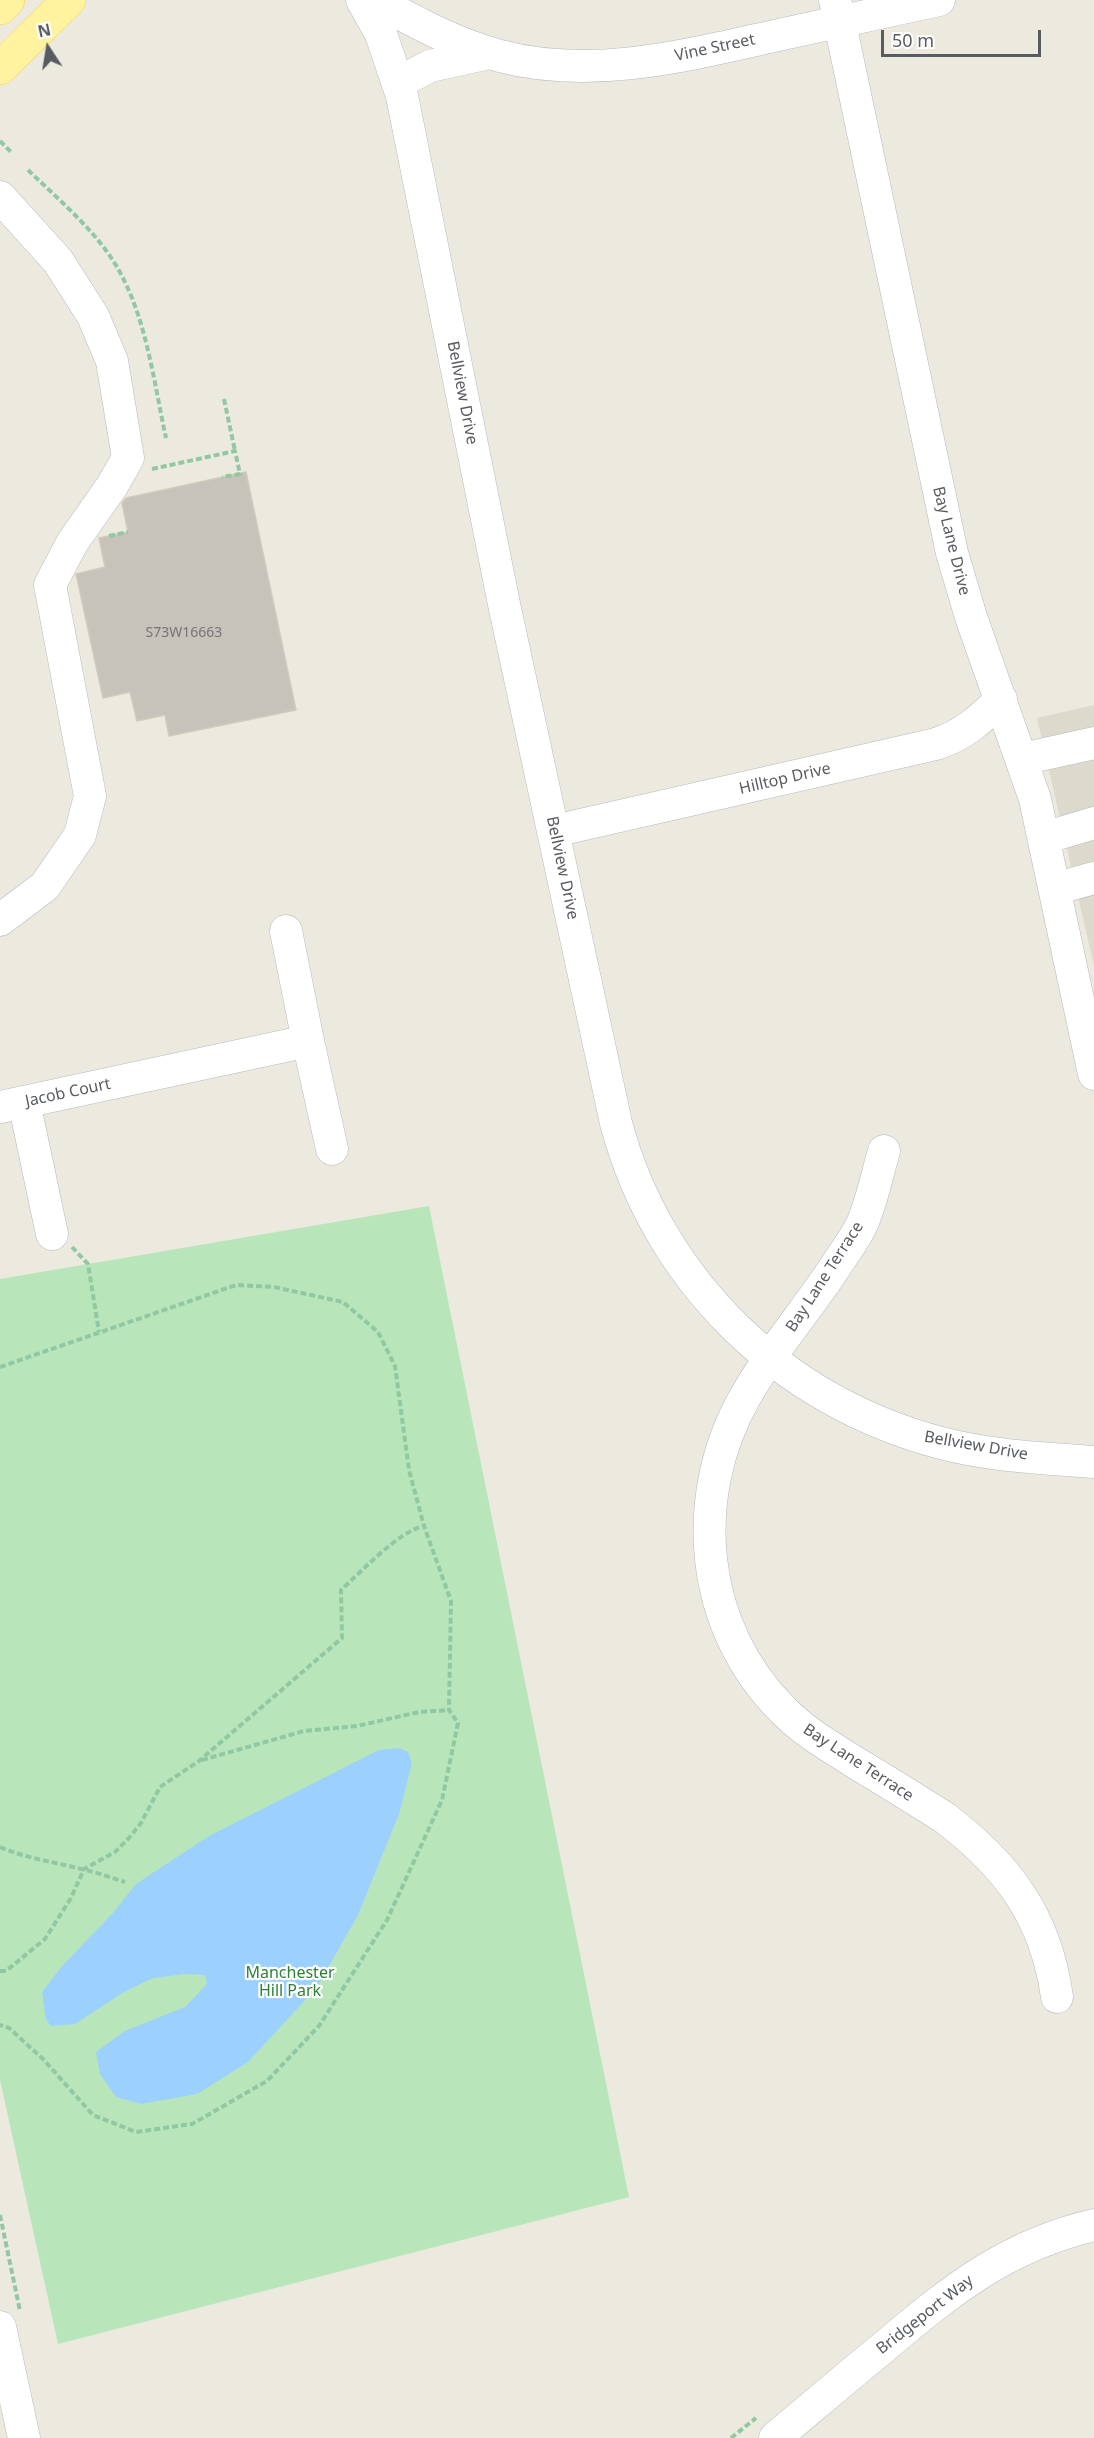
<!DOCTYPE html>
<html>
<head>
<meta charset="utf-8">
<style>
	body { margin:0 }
	#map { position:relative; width:1094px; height:2438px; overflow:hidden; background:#eceade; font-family:"Noto Sans",sans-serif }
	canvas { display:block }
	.north { position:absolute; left:18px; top:18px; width:60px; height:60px; -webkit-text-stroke:4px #fff; paint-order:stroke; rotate:348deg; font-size:16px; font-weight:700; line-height:24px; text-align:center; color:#585b61 }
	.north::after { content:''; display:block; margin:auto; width:21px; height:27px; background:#585b61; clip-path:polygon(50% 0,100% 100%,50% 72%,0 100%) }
	.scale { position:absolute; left:881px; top:30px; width:160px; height:27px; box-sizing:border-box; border:3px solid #585b61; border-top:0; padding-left:8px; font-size:18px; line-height:21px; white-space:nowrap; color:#585b61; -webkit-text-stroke:4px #fff; paint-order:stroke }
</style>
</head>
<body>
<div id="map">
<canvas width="1094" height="2438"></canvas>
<div class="north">N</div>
<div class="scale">50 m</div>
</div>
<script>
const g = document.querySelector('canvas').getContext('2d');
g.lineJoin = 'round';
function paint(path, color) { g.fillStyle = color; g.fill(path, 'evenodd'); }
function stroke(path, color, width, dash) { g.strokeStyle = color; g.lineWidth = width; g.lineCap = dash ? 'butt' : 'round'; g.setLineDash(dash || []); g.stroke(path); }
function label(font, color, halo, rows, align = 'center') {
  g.font = font + ' "Noto Sans",sans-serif'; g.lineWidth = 4.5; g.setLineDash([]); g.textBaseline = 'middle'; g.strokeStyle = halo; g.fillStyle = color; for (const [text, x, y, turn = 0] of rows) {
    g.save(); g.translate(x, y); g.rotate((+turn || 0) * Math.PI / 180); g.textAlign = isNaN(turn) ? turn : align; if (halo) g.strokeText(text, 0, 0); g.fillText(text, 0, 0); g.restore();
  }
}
paint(new Path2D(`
	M1094,705V966L1037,718Z`), '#dcd9cd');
paint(new Path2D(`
	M429,1206L629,2197L58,2344L0,2080V1279Z`), '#b8e6ba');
paint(new Path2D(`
	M399,1748L408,1752L412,1763L399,1814L358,1915L317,1987L248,2062L197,2094L141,2104L116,2097L100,2074L96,2052L125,2031L185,2007L207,1984L205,1975L185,1974L153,1978L124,1992L75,2024L51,2026L46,2019L42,1992L62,1966L113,1913L136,1884L209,1836L379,1750Z`), '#9bd0ff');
const building = new Path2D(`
	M246,472L296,710L169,736L165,715L137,721L130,692L103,698L76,574L105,567L99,538L128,532L122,503L126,498Z`);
paint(building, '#c7c3bb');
stroke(building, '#d1cbbc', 1.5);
const minor = new Path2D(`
	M362,0L381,34L402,96L504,604L616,1123C658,1281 783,1402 941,1443C990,1456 1043,1458 1094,1462
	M375,0C415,22 455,44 500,56C591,80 685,56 774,36C829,24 884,12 939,0
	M835,0L952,553L971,617L1035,799L1094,1074
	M398,83L430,66L489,53
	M0,197L58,261L93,316L112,361L128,458L112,486L72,543L50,585L90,796L80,835L45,886L0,920
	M1022,759L1094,743
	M554,831L936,744C964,735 981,719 1001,699
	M1044,838L1094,823
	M1055,889L1094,878
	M308,1041L332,1149
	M24,1102L52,1234
	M0,1107L308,1041L286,931
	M884,1151C877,1175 872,1201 862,1224C855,1239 844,1253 835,1267C807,1310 770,1352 745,1397C688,1497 699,1627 783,1710C804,1732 831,1747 856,1763C886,1781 915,1799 945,1818C1008,1866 1046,1917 1057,1997
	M0,2327L24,2438
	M775,2438C811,2408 847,2377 884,2347C950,2291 1007,2245 1094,2225`);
const major = new Path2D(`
	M0,8L8,0
	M0,68L69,0`);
stroke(minor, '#b7b9bf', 33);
stroke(major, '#fbd049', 34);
stroke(new Path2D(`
	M0,141L11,152
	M28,170C54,195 83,220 105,249C145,302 152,374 166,438
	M224,399L235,451
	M152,469L235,451L240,474L222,477
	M109,536L128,532
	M72,1247L88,1264L99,1332
	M0,1367L236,1285L274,1287L343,1302L378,1332L395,1366L409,1470L424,1526L451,1601L449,1710L458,1723L442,1800L387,1920L319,2026L267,2081L192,2124L136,2132L93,2115L43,2059L9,2028L0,2025
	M202,1760L304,1731L357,1726L419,1712L449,1710
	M0,1847C28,1859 56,1862 85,1870C99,1873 112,1878 125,1882
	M0,1971H6L45,1939L71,1898L84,1869L115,1852L129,1838L141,1823L160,1787L199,1761L342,1638L341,1590C361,1572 399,1531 424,1526
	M0,2215L20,2311
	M731,2438L756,2418`), '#91c7a2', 4, [6, 3]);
stroke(minor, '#fff', 32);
stroke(major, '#fff3a0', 33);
label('14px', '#747578', null, [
	["S73W16663",184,633]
]);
label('16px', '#585b61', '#fff', [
	["Vine Street",715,48,-12],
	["Bellview Drive",462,393,79],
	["Bay Lane Drive",951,541,76],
	["Hilltop Drive",785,779,-13],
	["Bellview Drive",562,868,78],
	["Jacob Court",68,1093,-12],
	["Bay Lane Terrace",825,1277,-57],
	["Bellview Drive",976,1446,10],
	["Bay Lane Terrace",858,1763,33],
	["Bridgeport Way",925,2315,-38]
]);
label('16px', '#2e8235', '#fff', [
	["Manchester",290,1973],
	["Hill Park",290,1991]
]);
</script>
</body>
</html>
